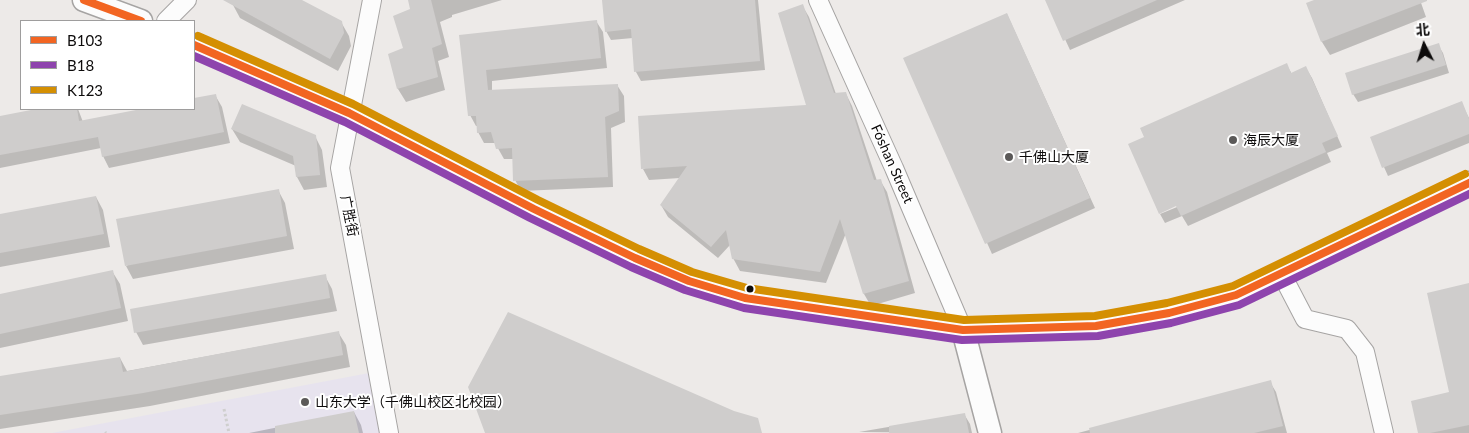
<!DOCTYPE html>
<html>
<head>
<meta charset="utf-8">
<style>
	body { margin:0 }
	#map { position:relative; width:1469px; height:433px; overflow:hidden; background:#edeae8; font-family:Lato,"Noto Sans SC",sans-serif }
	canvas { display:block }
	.legend { position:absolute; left:20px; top:20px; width:175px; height:90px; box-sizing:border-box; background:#fff; border:1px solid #9e9d9d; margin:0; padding:6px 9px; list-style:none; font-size:15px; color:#0d0b0b }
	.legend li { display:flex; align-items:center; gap:10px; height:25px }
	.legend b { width:25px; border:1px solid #9e9d9d }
	.north { position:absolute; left:1399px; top:20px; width:50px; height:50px; -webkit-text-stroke:4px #fff; paint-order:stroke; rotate:355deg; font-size:14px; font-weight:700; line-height:20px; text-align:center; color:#0d0b0b }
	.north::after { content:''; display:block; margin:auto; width:18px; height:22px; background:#0d0b0b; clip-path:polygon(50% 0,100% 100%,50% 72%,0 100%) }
</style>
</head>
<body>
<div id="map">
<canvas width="1469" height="433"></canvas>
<ul class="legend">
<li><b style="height:6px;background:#f26522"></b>B103</li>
<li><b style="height:6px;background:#8e44ad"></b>B18</li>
<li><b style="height:6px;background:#d48f02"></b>K123</li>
</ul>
<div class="north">北</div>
</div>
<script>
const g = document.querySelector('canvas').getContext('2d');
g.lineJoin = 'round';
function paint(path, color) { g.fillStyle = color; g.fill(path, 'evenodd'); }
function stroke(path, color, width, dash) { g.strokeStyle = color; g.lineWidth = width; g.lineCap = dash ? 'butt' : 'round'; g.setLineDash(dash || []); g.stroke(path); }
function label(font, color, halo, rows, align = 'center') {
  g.font = font + ' Lato,"Noto Sans SC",sans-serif'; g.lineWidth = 4; g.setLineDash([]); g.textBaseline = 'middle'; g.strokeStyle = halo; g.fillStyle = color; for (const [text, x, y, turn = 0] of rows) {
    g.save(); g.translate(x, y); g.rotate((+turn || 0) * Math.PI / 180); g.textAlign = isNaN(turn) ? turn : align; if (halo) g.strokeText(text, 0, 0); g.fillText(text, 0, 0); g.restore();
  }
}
paint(new Path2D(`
	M385,370L397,433H52Z`), '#e7e3ee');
paint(new Path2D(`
	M235,0H300L341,22L349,36L351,46L338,71L240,18L233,5Z
	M409,0H502L452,15V17L440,22L449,57L438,61L445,90L406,102L398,89L390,55L405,49L412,10Z
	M617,0H758L765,70L641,81L636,72L633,38L611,40L606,31Z
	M1047,0H1185L1070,50Z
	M1317,0H1420L1426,17L1330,55L1322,42L1308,4Z
	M802,5L809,17L836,94H846L852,106L877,181L880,180L887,192L915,293L871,306L864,294L846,233L826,283L740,271L733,258L730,245L718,258L668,217L661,205L680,178L649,180L643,169L807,106Z
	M1007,14L1095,208L992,254L905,59Z
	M596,21L603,32L607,68L492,81V91L617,85L624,96L625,122L611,128L613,187L521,191L515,180L514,159H504L495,143H484L478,132V126H476L470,115L461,36Z
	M1438,45L1443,53L1449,73L1358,102L1353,94Z
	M1286,64L1292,74L1306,68L1312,78L1342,147L1327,153L1331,162L1188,226L1182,216L1165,223L1160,214L1182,205Z
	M215,95L222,107L230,143L109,168L103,156L101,148L0,168V117L43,109H78L83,122L148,109H194V100Z
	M1461,102L1469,118V143L1388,176L1371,138Z
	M232,129L315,136L322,150L327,187L304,190L297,177L296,166L240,142Z
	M278,190L285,203L294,249L133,279L126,266Z
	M96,197L103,210L110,247L0,267V215Z
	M112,271L120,284L128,321L0,348V296Z
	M325,276L332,289L337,311L143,345L136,332Z
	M1469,284V433H1419L1451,393Z
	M338,332L346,345L350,367L150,406L0,429V377L120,358L127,371Z
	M1270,382L1276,392L1287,433H1078Z
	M354,412L361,425L363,433H249Z
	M964,414L970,424L972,433L859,432Z`), '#0003');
paint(new Path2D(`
	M223,0H302L342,21L344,33L330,59Z
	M408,0H431L442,44L432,48L438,77L397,89L388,54L403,48L393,16L410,9Z
	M602,0H755L760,61L634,72L631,29L605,32Z
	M1045,0H1157L1063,41Z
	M1314,0H1427V1L1321,42L1306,3Z
	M803,4L834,93L846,92L874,180L881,179L909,281L863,294L840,219L820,272L732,259L726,230L711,247L660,205L687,166L641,169L638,116L806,105L778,13Z
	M1007,13L1090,198L985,244L903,58Z
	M597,20L601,58L486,70L488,90L618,84L619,111L605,117L608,177L513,181L512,148L496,149L491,132L477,133L476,116H468L459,35Z
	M1439,43L1446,65L1352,95L1345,73Z
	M1287,63L1291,73L1306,66L1338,136L1322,143L1326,152L1181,216L1176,206L1159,214L1128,144L1144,137L1140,128Z
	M216,94L224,132L102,157L98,137L0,155V116L36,109H77L79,121L141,109H194V98Z
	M1462,101L1469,119V134L1382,168L1370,137Z
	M242,104L316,135L320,175L296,177L293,156L231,129Z
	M279,189L287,236L125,266L116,219Z
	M96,196L104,234L0,253V214Z
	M113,270L121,308L0,334V294Z
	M326,274L330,298L134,333L130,309Z
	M1469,283V425L1430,433H1418L1411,401L1449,392L1427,293Z
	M508,312L734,411L758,418L762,433H485L468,387Z
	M339,331L343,355L143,393L0,415V376L120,357L123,372Z
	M1271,380L1283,426L1254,433H1090L1089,428Z
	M354,411L359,433H275V426Z
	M965,413L969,433H889V426Z`), '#cfcdcc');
const minor = new Path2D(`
	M372,0L340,168L389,433
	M818,0L894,168L963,330
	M166,21L187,0
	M1281,273L1305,319L1347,329L1365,352L1384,433`);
const major = new Path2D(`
	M84,0L141,21
	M194,45L349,113L534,209L635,258L689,281L745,298L963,330L1096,326L1169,313L1236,295L1469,183
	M963,330L990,433`);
stroke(minor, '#a6a4a3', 20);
stroke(major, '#a6a4a3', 25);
stroke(new Path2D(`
	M224,409L229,433
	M105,432L106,433`), '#cfcfce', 3, [2.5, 2.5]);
stroke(minor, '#fcfcfc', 18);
stroke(major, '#fcfcfc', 22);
stroke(new Path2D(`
	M84,0L141,21
	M194,45L349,113L534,209L635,258L689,281L745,298L963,330L1096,326L1169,313L1236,295L1469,183`), '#f26522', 8);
stroke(new Path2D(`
	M194,56L345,122L530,218L631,267L685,290L744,308L962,340L1098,336L1171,323L1239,305L1469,194`), '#8e44ad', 8);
stroke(new Path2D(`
	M198,36L353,104L538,200L639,249L692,272L747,288L964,320L1095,316L1167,303L1233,286L1465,174`), '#d48f02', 8);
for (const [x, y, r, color] of [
	[1233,140,5,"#5b5958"],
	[1009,157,5,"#5b5958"],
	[750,289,4.5,"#0d0b0b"],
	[305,402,5,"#5b5958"]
]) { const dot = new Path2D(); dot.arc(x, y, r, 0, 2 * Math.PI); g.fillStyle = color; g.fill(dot); stroke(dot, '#fff', 2); }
label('14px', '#0d0b0b', '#fff', [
	["海辰大厦",1243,140],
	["千佛山大厦",1019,157],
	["山东大学（千佛山校区北校园）",315,402]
], 'left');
label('14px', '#0d0b0b', '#fff', [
	["Fóshan Street",892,164,66],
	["广胜街",349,216,79]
]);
</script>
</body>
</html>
